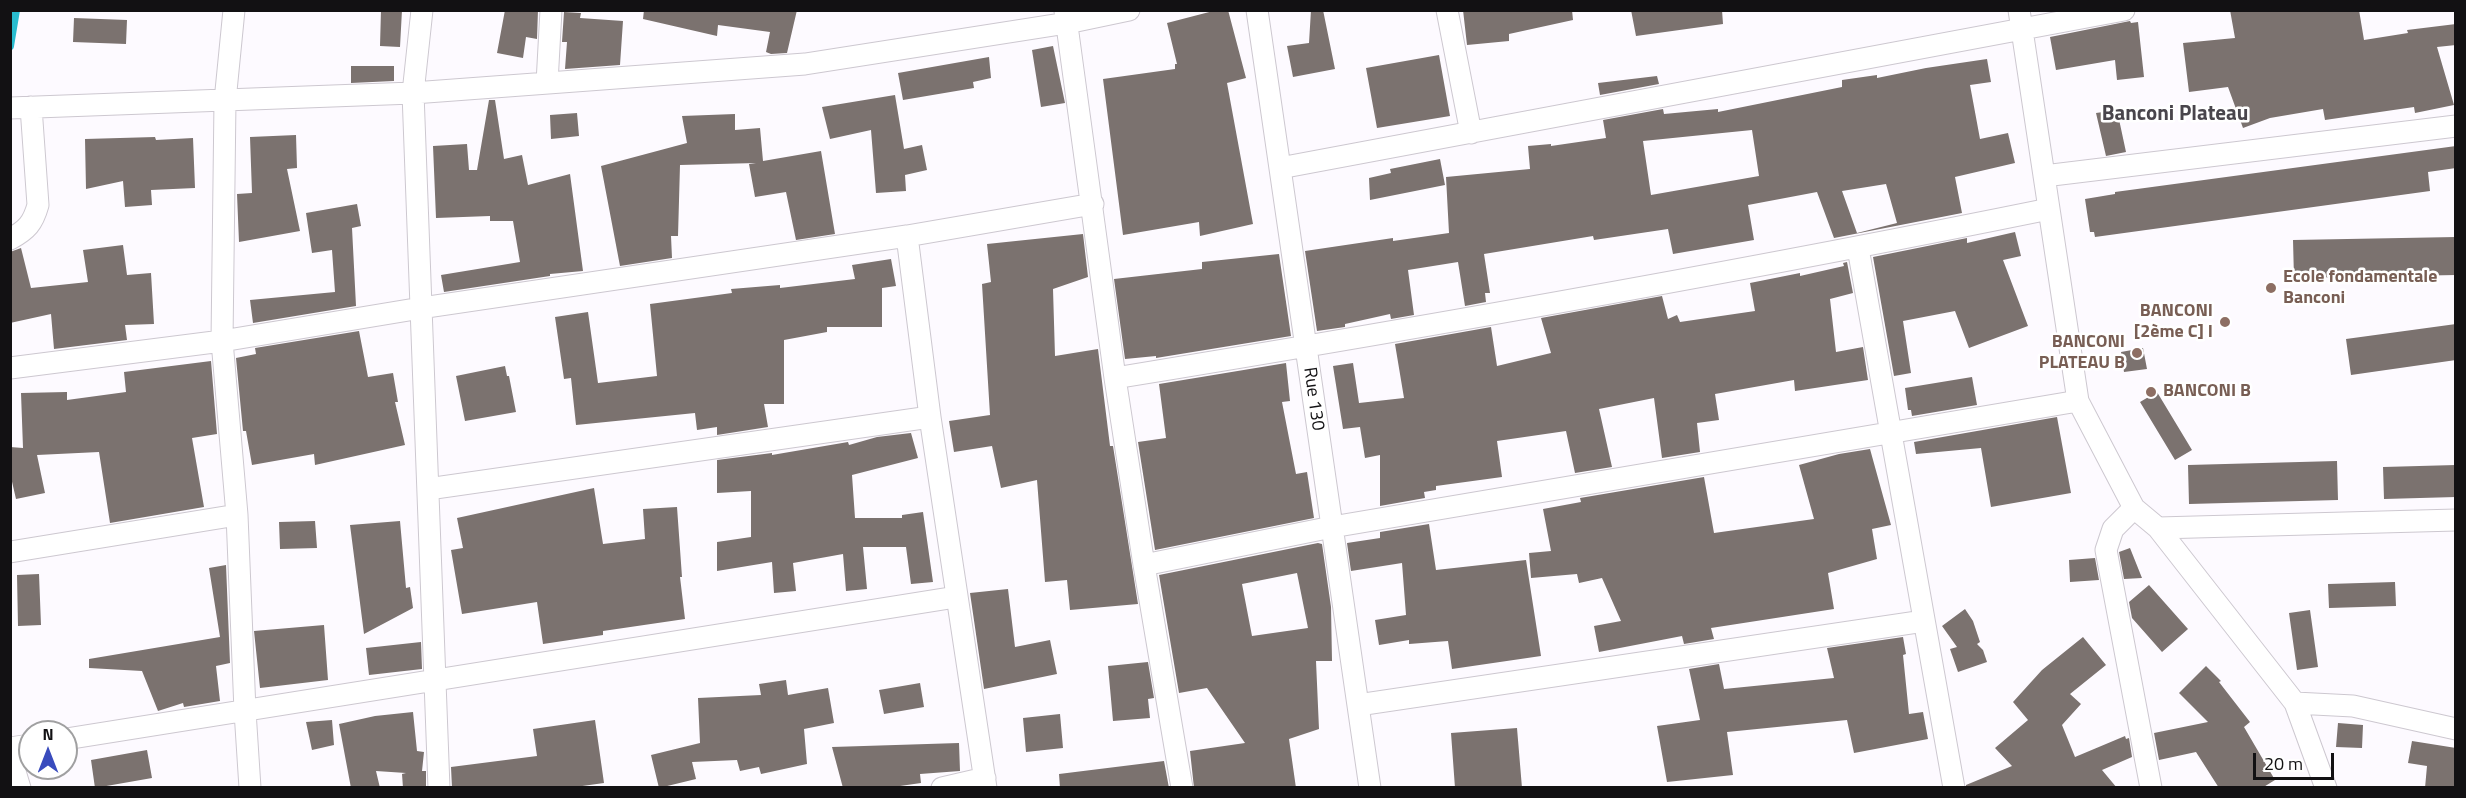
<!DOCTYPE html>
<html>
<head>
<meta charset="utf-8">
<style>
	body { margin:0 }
	#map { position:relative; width:2466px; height:798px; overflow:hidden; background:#fdfaff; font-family:"Titillium Web",sans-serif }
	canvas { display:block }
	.frame { position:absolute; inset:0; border:12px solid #121113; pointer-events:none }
	.north { position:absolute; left:18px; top:720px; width:60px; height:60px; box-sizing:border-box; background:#fff; border:2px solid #a0a0a1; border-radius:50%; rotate:0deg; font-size:16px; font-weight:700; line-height:24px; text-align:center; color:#121113 }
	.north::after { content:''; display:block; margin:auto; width:21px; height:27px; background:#394bbd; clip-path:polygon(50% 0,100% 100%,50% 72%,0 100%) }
	.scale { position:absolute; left:2253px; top:753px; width:81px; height:27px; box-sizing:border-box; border:3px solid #121113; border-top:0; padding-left:8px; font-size:18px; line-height:21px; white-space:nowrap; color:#121113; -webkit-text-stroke:4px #fff; paint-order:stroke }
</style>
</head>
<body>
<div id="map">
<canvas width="2466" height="798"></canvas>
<div class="frame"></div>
<div class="north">N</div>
<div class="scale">20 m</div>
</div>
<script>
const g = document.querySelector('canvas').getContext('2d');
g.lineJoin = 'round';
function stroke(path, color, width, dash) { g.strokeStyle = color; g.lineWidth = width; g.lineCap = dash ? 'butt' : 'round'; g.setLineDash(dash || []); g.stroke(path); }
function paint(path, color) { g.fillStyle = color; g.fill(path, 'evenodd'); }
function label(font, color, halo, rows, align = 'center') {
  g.font = font + ' "Titillium Web",sans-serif'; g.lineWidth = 5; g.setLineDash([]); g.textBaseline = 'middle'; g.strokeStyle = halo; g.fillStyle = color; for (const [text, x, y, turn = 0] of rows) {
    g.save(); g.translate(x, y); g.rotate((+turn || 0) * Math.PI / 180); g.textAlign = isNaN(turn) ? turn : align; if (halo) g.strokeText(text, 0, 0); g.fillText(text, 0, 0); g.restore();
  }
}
stroke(new Path2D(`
	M10,46L16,10`), '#29bccf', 8);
paint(new Path2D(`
	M381,10H402L400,47L380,46Z
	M505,10H538L537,39L526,37L523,58L497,53Z
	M644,10H797L787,53L771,54L766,52L770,32L718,25L717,36L643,19Z
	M1217,10H1228L1246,78L1227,83L1253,224L1200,236L1199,222L1123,235L1103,79L1175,69V64H1177L1167,23Z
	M1311,10H1323L1335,69L1293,77L1287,46L1309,43Z
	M1463,10H1572L1573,20L1509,34V41L1467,45Z
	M1631,10H1722L1723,24L1636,36Z
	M2230,10H2359L2364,40L2408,33L2407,30L2456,24V45L2437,47L2454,105L2415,113L2414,107L2325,120L2323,109L2270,118L2243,128L2228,87L2189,92L2183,43L2235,38Z
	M564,12L581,13L580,18L623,21L620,65L565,69L567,42H562Z
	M74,18L127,20L126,44L73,42Z
	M2130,21L2131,23L2138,22L2144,77L2117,80L2115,60L2056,70L2050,37Z
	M1053,46L1065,103L1041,107L1032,50Z
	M1439,55L1450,116L1377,128L1366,68Z
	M989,57L991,78L973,82L974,88L903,100L898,73Z
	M1987,59L1991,82L1970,85L1980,139L2008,133L2015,163L1955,177L1962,213L1834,238L1817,192L1748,205L1754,240L1673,254L1668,229L1594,240L1593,236L1484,254L1490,293H1485L1486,302L1465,306L1458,262L1408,270L1414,315L1391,319L1390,314L1345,324V327L1317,331L1305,251L1393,238V241L1449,233L1446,177L1530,169L1528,146L1551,144V146L1606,138L1603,120L1663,109L1664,114L1718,109V112L1842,87V80L1877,75V78L1926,68ZM1752,130L1759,176L1651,195L1643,141ZM1886,184L1897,223L1857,233L1842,191Z
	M351,66H394V81L351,83Z
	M1657,76L1659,84L1600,95L1598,83Z
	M895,95L904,149L922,145L927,170L905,175L906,191L876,193L871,130L830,139L822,107Z
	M489,100H495L504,159L522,155L528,185L570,174L583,271L550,274V276L444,292L441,275L520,262L513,221H490V216L436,218L433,146L467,144L469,170H477Z
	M2117,110L2126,152L2106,156L2096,113Z
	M577,113L579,136L551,139L550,115Z
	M735,114V130L760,128L763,161L821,151L835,234L796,240L786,192L755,197L749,164L756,163L680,165L678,236H671L672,258L620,266L601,166L687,143L682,116Z
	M296,135L297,168L287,169L300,231L239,242L237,194L252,193L250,137Z
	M155,137L156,140L193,138L195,188L151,190L152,205L125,207L123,181L86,189L85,139Z
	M2456,146V168L2428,172L2430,191L2095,237L2094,232H2090L2085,199L2115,194V192Z
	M1440,159L1445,185L1370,200L1369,178L1391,173L1390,169Z
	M357,204L361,226L352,228L356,306L253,323L250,300L335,292L332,250L312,253L306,213Z
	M2015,232L2021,256L2003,260L2028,326L1969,348L1955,311L1903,321L1911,373L1894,376L1873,257L1967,238V243Z
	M1083,234L1088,277L1053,289L1055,356L1098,349L1110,446H1113L1138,604L1070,610L1067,580L1045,582L1037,480L1001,488L992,446L954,452L949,421L990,415L982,284L991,282L987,244Z
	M2456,237V275L2294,278L2293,240Z
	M123,245L127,275L151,273L154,324L125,325L127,340L54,349L51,314L10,323V252L21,248L31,288L88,282L83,250Z
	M1279,254L1291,336L1156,358V356L1125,359L1114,279L1202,269V262Z
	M891,259L896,286L882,288V327H827V332L784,340V404H764L768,427L717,435V427L697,430L695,413L576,425L571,378L564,379L555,317L588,312L598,383L657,376L650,304L732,293L731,289L780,285V288L855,279L852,265Z
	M1847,262L1853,293L1830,299L1836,352L1863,347L1868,380L1795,391L1794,380L1715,394L1719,420L1697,423L1700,452L1662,458L1654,398L1599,409L1612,467L1575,473L1566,431L1497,441L1502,477L1436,486V490L1424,492L1425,498L1380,506V455L1365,458L1360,427L1343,429L1333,366L1353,363L1359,403L1404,398L1395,344L1491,327L1497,366L1551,353L1541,318L1662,296L1668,319L1677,315L1680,322L1755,311L1750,283L1800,273V276L1844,266L1843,263Z
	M2456,324V360L2351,375L2346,339Z
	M359,331L368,377L393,373L398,402H395L405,445L315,465L314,454L252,465L246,431H243L236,358L256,354L255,348Z
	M2143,348L2147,369L2124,372L2121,352Z
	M211,361L217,434L192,438L204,507L110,523L99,452L37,455L45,493L16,499L10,473V447L23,448L21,393L67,392V400L126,392L124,372Z
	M1286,363L1290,401L1282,402L1296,474L1307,472L1314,518L1155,550L1138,442L1166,438L1159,384Z
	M505,366L507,376H509L516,412L465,421L456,376Z
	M1972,377L1977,405L1912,416L1911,410H1908L1905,388Z
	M2157,392L2192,450L2175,460L2140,402Z
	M2057,417L2071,493L1991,507L1981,448L1916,454L1914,442Z
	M911,433L918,458L852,475L855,518H902V515L923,512L933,582L911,584L906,547H863L867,589L846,591L843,554L793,563L796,591L774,593L772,562L717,571V542L751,537V491L717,493V460L772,453V455L848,442L849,445L877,437Z
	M1870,449L1891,525L1872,529L1877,559L1828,573L1834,609L1711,628L1714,639L1684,644L1682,636L1599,652L1594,626L1621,621L1602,578L1579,583L1577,574L1531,578L1529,553L1551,551L1543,509L1581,502L1580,498L1704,477L1714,533L1814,519L1799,465L1839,454Z
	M2337,461L2338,500L2189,504L2188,465Z
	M2456,465V497L2384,499L2383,467Z
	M594,488L603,544L645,539L643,509L677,507L682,577H680L685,619L603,631V635L543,644L537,602L462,614L451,550L463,548L457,518Z
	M315,521L317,548L280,549L279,522Z
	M400,521L406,588L410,587L413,608L364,634L350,525Z
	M1429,524L1436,570L1526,560L1541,656L1452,669L1448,641L1409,644V640L1379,645L1375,620L1406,615L1402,563L1351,571L1347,543L1380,538V532Z
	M1318,543L1322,544L1331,607L1332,661H1316L1319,729L1289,739L1296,788H1194L1190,751L1245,743L1207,688L1179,693L1159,575ZM1297,573L1308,628L1252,636L1242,584Z
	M2130,548L2142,578L2124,579L2119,552Z
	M2095,558L2099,580L2070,582L2069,560Z
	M226,565L230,663L216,666L220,701L184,707L183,703L158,711L142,671L89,668V659L220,637L209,568Z
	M39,574L41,625L18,626L17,575Z
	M2395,582L2396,606L2329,608L2328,584Z
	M2149,585L2188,629L2162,652L2132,618L2129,602Z
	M1008,589L1015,647L1050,640L1057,674L984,689L970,593Z
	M1965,609L1973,621L1980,642L1977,644L1983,650L1987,662L1958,672L1950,649L1957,647L1942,626Z
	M2310,610L2318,667L2297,670L2289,613Z
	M324,625L328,680L260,688L254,631Z
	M1903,637L1906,654L1903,655L1909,714L1923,712L1928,739L1854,753L1847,720L1727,732L1733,775L1667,782L1657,726L1700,720L1689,669L1719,664L1724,689L1834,678L1827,648Z
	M2083,637L2106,665L2070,694L2081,704L2062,725L2075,757L2125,736L2126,739L2129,738L2132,757L2102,770L2117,788H1966V785L2012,766L1995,748L2028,720L2013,702L2042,670Z
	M421,642L422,669L369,675L366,648Z
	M1148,662L1154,698L1148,699L1150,718L1113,721L1108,666Z
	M2206,666L2221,681L2219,682L2250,722L2244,727L2275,780L2262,788H2219L2196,752L2159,760L2154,733L2208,722L2179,693Z
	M786,680L788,695L828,688L834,723L804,729L807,764L761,774L759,767L740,771L737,760L692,762L696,779L659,788L651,755L700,743L698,698L761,695L759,684Z
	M920,683L924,707L884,714L879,690Z
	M413,712L417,751L424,752L422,771H426V788H403L402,774L406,773L376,771L380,788H351L339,724L375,716Z
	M1060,714L1063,748L1026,752L1023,718Z
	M332,720L334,745L312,750L306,722Z
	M595,720L604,783L568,788H452L451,767L537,756L533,729Z
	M2338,723L2363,725L2362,748L2336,747Z
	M1517,728L1522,788H1455L1451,733Z
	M2412,741L2456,748V788H2425L2427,766L2408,763Z
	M959,743L960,771L920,774L921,783L886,788H843L832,747Z
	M147,750L152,778L95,788L91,760Z
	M1164,761L1169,788H1060L1059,774Z`), '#7b726f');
const street = new Path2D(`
	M234,10L225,101L222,341L237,515L245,711L250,788
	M422,10L413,93L439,788
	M1257,10L1370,788
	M1447,10L1471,133
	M2019,10L2078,401L2134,508L2158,528L2295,703L2326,788
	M1065,11L1115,378L1144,565L1182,788
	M547,83L551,10
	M10,108L413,93L805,64L1067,23L1129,10
	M1280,168L2124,10
	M2044,176L2456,126
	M907,236L930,417L986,788
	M10,239C27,230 33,223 38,205L31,107
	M1858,248L1954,788
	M10,368L222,341L421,308L907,236L1093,204
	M1115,378C1427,327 1739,272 2049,209
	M428,489L930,417
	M2134,508L2113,529L2106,550L2151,788
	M2158,528L2456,520
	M10,552L237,515
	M1144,565L1332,527L2078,401
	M2295,703L2353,706L2456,729
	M1358,705L1924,621
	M66,739L956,597
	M10,748L30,745
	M10,755L20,788
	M942,788L985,778`);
stroke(street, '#cdc8d0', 23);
stroke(street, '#fff', 21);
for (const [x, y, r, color] of [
	[2271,288,6,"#8d6e63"],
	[2225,322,6,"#8d6e63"],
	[2137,353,6,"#8d6e63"],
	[2151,392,6,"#8d6e63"]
]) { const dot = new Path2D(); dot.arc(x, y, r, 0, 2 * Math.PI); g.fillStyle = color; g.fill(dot); stroke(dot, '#fff', 2); }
label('bold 18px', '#785e54', '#fff', [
	["Ecole fondamentale",2283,278],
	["Banconi",2283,299],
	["BANCONI",2213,312,"right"],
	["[2ème C] I",2213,333,"right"],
	["BANCONI",2125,343,"right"],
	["PLATEAU B",2125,364,"right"],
	["BANCONI B",2163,392]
], 'left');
label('18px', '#121113', '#fff', [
	["Rue 130",1313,399,82]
]);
label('bold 21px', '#49454c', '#fff', [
	["Banconi Plateau",2175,115]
]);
</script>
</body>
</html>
